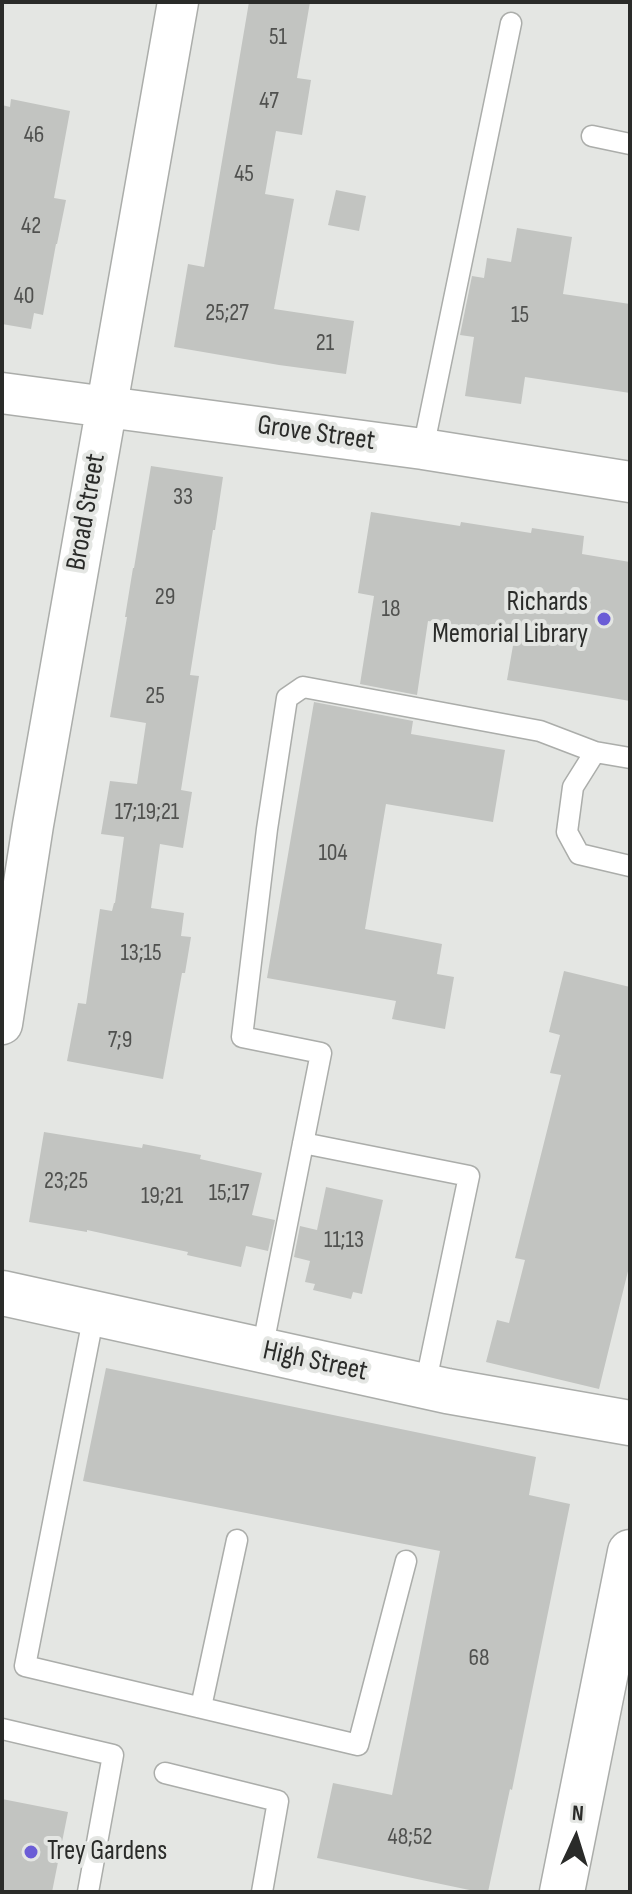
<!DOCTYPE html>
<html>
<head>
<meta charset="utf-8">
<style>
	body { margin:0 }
	#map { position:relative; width:632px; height:1894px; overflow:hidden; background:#e4e6e3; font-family:"Sofia Sans Condensed",sans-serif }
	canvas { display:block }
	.frame { position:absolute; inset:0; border:4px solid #2a2b29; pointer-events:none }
	.north { position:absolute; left:536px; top:1798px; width:80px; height:80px; -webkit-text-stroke:6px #e4e6e3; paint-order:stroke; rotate:4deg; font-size:22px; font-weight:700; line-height:32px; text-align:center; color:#2a2b29 }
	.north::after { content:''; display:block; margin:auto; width:28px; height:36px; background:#2a2b29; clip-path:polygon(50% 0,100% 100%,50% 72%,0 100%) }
</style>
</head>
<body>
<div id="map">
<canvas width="632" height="1894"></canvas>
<div class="frame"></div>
<div class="north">N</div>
</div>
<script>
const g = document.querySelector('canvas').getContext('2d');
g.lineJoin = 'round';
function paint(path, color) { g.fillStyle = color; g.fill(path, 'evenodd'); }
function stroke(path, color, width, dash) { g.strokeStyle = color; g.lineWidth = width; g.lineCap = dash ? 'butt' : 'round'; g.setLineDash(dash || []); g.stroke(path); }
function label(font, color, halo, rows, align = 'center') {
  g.font = font + ' "Sofia Sans Condensed",sans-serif'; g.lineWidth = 8; g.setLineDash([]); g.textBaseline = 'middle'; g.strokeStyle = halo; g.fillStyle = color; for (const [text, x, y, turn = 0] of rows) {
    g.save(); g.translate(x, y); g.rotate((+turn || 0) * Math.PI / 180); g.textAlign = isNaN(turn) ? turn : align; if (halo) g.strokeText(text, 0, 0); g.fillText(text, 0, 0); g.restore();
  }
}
paint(new Path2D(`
	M249,2H310L297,78L311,80L302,135L276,131L265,194L294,199L274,309L354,321L346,374L279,365L174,347L188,264L204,267Z
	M11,99L70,111L54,198L66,200L57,244H56L43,315L34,313L31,329L2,324V105L10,107Z
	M336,190L366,196L359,231L328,225Z
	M517,228L572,237L563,294L630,304V393L525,377L521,404L465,396L474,337L460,335L472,276L484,278L487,258L511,262Z
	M151,466L223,477L215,530H213L190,675L199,676L181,790L192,792L183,848L160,844L151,908L184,913L181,936L191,937L185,973H182L163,1079L67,1061L78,1003L86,1004L100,909L112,911L114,903H115L124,837L101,834L110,781L137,784L146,723L110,717L127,617H125L133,568H134Z
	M371,512L460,526L461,522L531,533L532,528L584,536L582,554L630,562V701L507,680L515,634L428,621L417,695L360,684L374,596L358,593Z
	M314,702L413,721L411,734L505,750L493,822L386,804L365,929L442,944L437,974L454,977L445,1029L392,1019L396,1001L267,978Z
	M564,971L630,987V1263L599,1389L486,1362L497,1320L509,1323L525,1260L515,1258L561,1075L550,1073L560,1035L549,1032Z
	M44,1132L142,1148L143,1144L201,1155L200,1159L262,1173L252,1215L275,1220L268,1251L246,1246L241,1267L187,1255L188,1252L87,1230V1232L29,1222Z
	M326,1187L383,1200L362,1294L353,1292L351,1299L313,1290L315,1284L305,1282L310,1261L294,1257L300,1226L317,1230Z
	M106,1368L536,1457L529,1495L570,1504L512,1790L510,1789L488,1892H479L317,1858L333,1783L392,1795L440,1551L83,1481Z
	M2,1799L68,1812L52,1892H2Z`), '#c2c4c1');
const service = new Path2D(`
	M592,136L630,144
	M423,449L511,23
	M630,758L595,752L573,787L567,832L579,854L630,866
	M303,1143L469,1176L425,1386
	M94,1314L25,1666L358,1745L406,1561
	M262,1350L321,1053L242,1037L267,829L287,698L303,687L540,731L595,752
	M201,1707L237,1540
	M2,1729L113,1755L88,1892
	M165,1773L278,1801L262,1892`);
const minor = new Path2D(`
	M2,393L423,449L630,482
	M2,1024L33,825L178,2`);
const tertiary = new Path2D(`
	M2,1293L447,1391L630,1423`);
const secondary = new Path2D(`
	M562,1892L630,1552`);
stroke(service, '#abadaa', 23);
stroke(minor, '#abadaa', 43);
stroke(tertiary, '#abadaa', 47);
stroke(secondary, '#abadaa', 47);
stroke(service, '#fff', 20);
stroke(minor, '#fff', 40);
stroke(tertiary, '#fff', 44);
stroke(secondary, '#fff', 44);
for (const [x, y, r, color] of [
	[604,619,8,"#6b5dd6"],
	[31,1852,8,"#6b5dd6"]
]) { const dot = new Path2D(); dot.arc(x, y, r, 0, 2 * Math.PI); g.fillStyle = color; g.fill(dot); stroke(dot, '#e4e6e3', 3); }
label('24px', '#50514f', null, [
	["51",278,38],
	["47",269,102],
	["46",34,136],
	["45",244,175],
	["42",31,227],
	["40",24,297],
	["25;27",227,314],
	["15",520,316],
	["21",325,344],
	["33",183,498],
	["29",165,598],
	["18",391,610],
	["25",155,697],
	["17;19;21",147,813],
	["104",333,854],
	["13;15",141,954],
	["7;9",120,1041],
	["23;25",66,1182],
	["15;17",229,1194],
	["19;21",162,1197],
	["11;13",344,1241],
	["68",479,1659],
	["48;52",410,1838]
]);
label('28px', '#2a2b29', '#e4e6e3', [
	["Grove Street",316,434,8],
	["Broad Street",87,512,-80],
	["High Street",315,1362,12]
]);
label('28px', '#2a2b29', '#e4e6e3', [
	["Richards",588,603],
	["Memorial Library",588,635],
	["Trey Gardens",47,1852,"left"]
], 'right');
</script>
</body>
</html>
